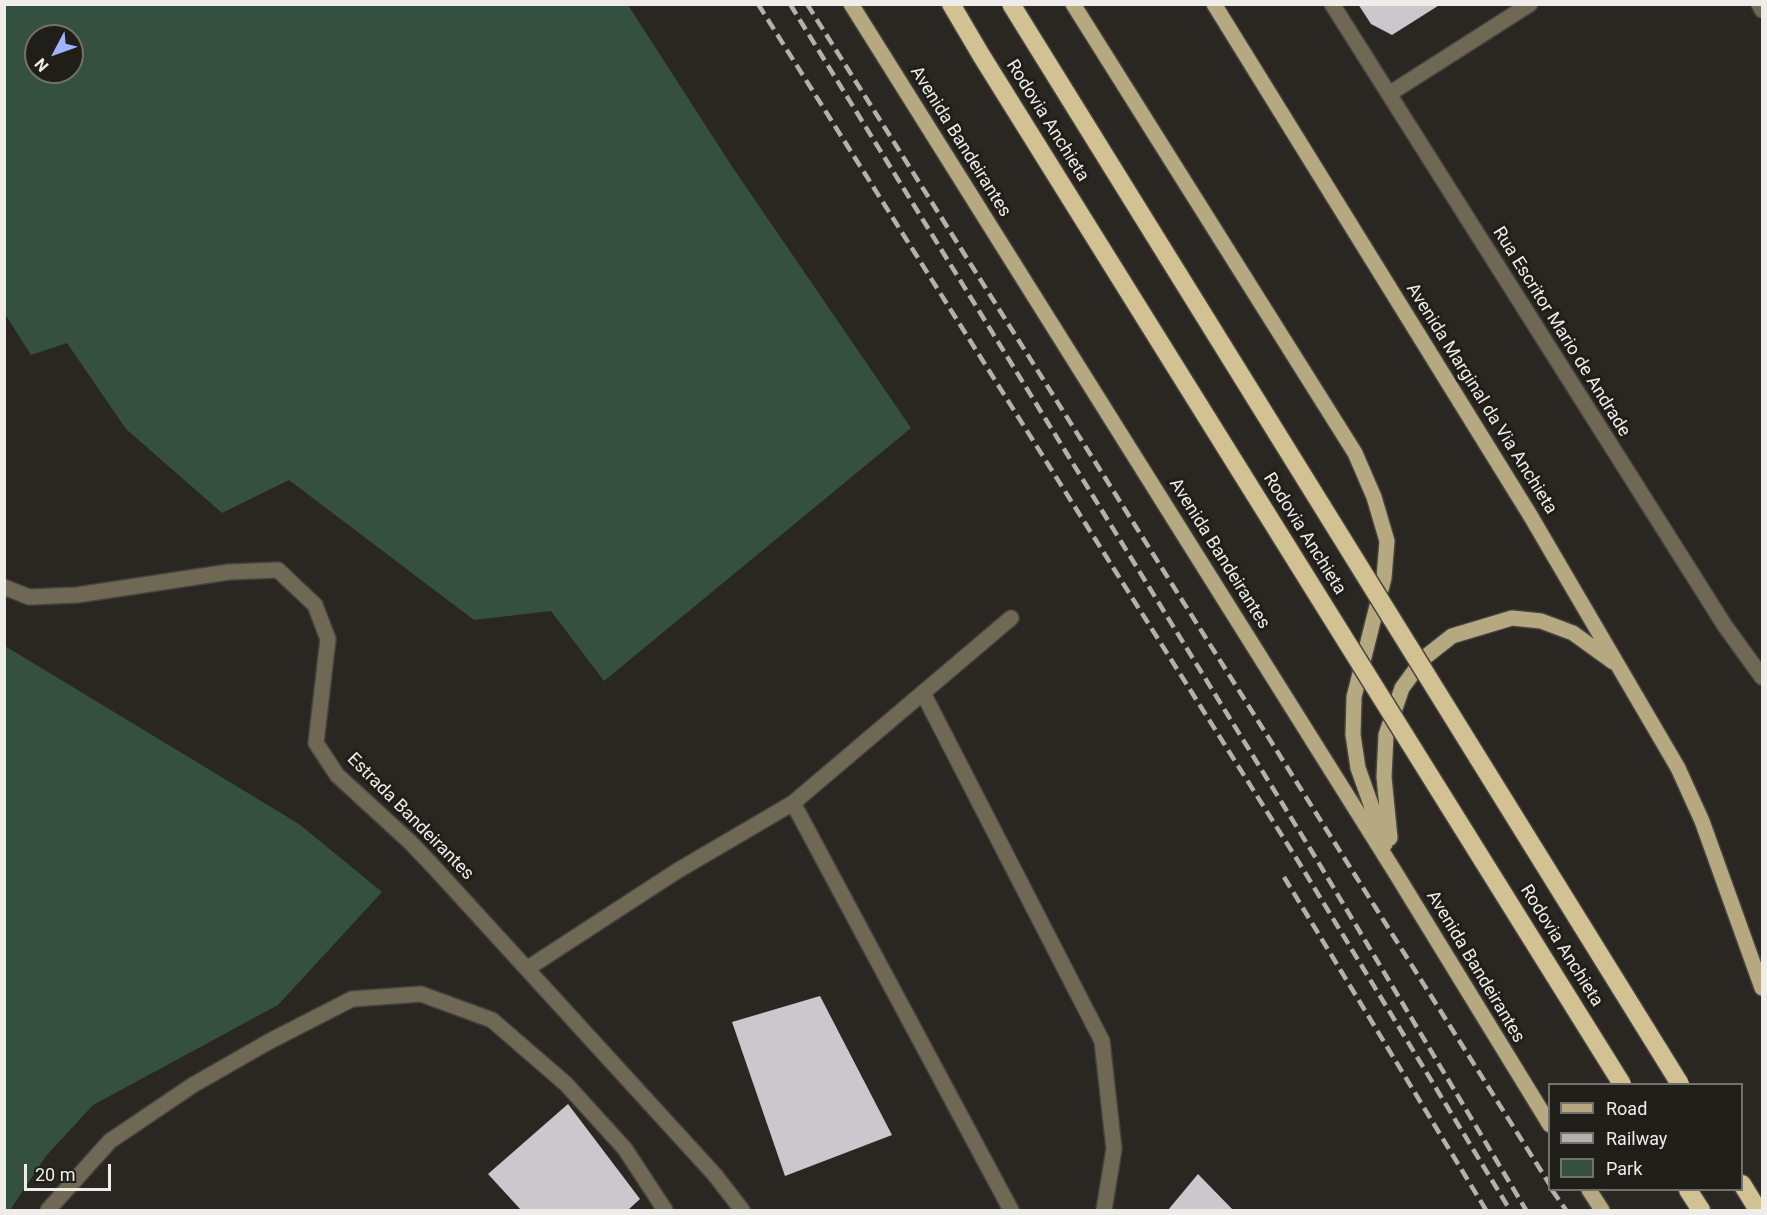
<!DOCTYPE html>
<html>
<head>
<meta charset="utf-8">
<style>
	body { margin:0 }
	#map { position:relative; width:1767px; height:1215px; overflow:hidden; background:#2a2723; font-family:Roboto,sans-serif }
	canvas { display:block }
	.frame { position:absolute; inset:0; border:6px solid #efedea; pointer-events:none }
	.legend { position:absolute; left:1548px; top:1083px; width:195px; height:108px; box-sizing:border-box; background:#201e19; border:2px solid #73716d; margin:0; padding:8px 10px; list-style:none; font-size:18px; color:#efedea }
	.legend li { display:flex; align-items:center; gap:12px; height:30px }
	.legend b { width:30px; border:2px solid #73716d }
	.north { position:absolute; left:24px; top:24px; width:60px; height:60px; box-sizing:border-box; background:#201e19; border:2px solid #73716d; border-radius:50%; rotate:229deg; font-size:16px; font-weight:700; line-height:24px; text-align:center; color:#efedea }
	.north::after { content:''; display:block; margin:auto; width:21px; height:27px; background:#a0b3fd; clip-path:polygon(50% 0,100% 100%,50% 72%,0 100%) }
	.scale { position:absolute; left:24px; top:1164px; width:87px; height:27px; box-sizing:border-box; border:3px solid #efedea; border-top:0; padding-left:8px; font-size:18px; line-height:21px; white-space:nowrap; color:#efedea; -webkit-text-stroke:4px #201e19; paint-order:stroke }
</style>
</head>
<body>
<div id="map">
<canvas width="1767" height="1215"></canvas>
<div class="frame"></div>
<ul class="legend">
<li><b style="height:8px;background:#b6a981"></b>Road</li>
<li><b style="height:8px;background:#b3b0ad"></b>Railway</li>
<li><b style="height:16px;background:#355040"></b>Park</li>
</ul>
<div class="north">N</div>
<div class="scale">20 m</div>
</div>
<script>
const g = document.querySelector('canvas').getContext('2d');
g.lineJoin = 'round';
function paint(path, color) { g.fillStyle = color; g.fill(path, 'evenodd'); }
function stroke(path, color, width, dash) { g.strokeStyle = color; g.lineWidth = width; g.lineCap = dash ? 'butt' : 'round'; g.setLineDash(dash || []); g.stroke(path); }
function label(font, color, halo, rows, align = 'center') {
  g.font = font + ' Roboto,sans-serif'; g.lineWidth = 6; g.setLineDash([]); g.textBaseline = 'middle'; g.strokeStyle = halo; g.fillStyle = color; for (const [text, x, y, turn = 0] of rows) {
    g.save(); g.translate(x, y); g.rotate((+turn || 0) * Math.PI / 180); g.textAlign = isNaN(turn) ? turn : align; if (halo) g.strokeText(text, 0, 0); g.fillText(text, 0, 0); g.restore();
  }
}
paint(new Path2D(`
	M5,4L628,5L733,168L911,428L604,681L551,611L474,620L289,480L222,513L126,429L67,343L31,355L5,314ZM36,36H72V72H36Z
	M5,646L299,824L382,892L278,1005L93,1105L46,1156L10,1210H4Z`), '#355040');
paint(new Path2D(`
	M1358,4H1441L1392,35L1371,24Z
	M820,996L892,1135L785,1176L732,1022Z
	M568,1104L640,1199L628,1210H521L488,1174Z
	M1198,1174L1233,1210H1168Z`), '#ccc7cc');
const minor = new Path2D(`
	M1332,4L1725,626L1762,677
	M1759,4L1762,10
	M1389,94L1530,4
	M4,587L29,597L77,595L229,572L278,570L315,605L328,639L316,743L337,775L410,842L432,865L715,1175L742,1210
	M923,693L1102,1041L1114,1149L1104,1210
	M793,803L1011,1210
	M528,968L677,871L793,803L1011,618
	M48,1210L110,1141L193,1085L270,1041L352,999L421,994L492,1020L566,1084L625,1149L665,1210`);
const major = new Path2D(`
	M851,4L1395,872L1550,1125
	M1073,4L1355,453L1374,497L1387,541L1384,578L1354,697L1353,735L1358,768L1385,844
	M1214,4L1530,515L1678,768L1702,821L1762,988
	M1390,838L1384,777L1386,735L1402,688L1424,658L1452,636L1512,618L1541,621L1573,633L1613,662
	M1589,1190L1602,1210`);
const highway = new Path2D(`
	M951,4L981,55
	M1742,1184L1758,1210
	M1688,1190L1701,1210`);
stroke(minor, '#46433f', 18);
stroke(major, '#46433f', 18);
stroke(highway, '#46433f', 21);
stroke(minor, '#6e6855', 15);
stroke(major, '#b6a981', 15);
stroke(highway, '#d2c293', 18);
stroke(new Path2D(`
	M758,4L1298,861L1510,1210
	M790,4L1314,855L1526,1210
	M807,4L1550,1185
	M1284,877L1486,1210
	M1552,1190L1566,1210`), '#b3b0ad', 4.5, [12, 6]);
const highwayBridge = new Path2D(`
	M1011,4L1680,1084
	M981,55L1622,1084`);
stroke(highwayBridge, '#46433f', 21, []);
stroke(highwayBridge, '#d2c293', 18);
label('18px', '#efedea', '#201e19', [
	["Rodovia Anchieta",1047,121,58],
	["Avenida Bandeirantes",960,142,58],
	["Rua Escritor Mario de Andrade",1561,332,58],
	["Avenida Marginal da Via Anchieta",1481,399,58],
	["Rodovia Anchieta",1304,534,58],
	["Avenida Bandeirantes",1219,554,58],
	["Estrada Bandeirantes",410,817,45],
	["Rodovia Anchieta",1561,946,58],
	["Avenida Bandeirantes",1475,967,59]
]);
</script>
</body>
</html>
